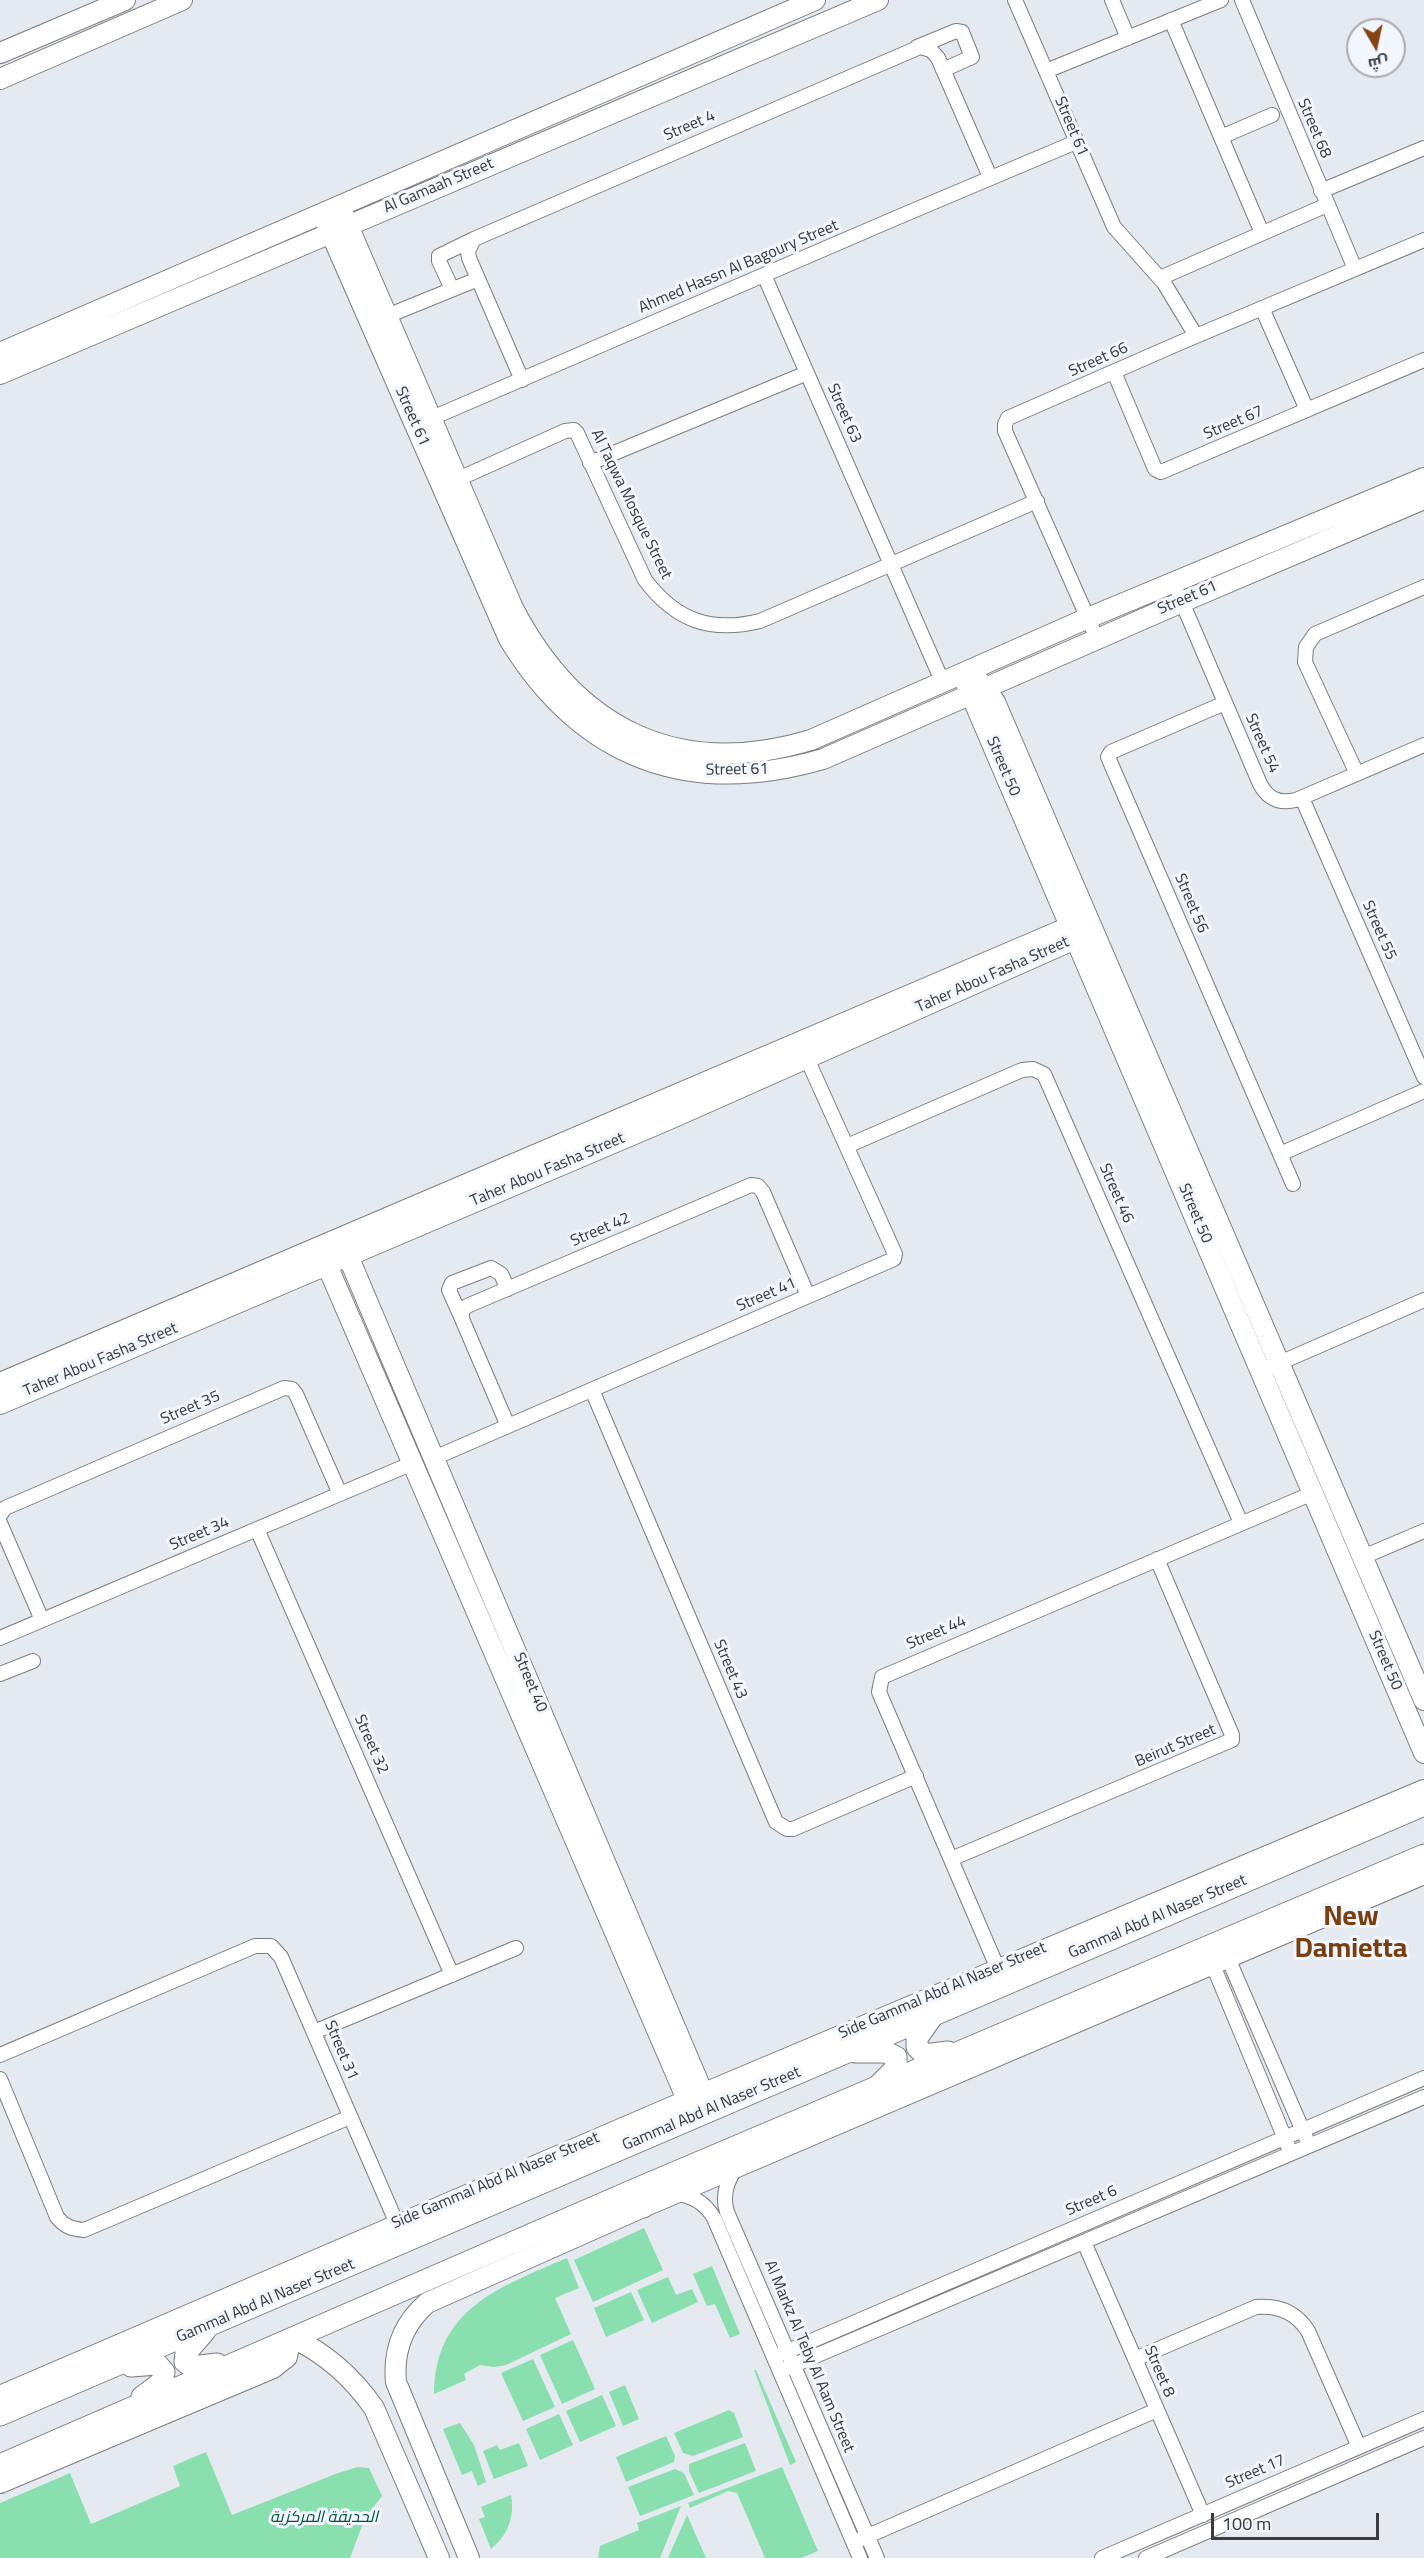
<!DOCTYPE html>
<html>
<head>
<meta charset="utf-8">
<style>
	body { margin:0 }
	#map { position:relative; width:1424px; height:2558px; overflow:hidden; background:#e5e9f0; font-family:Georgia,Cairo,serif }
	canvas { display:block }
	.north { position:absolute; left:1346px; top:18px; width:60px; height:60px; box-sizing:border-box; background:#f2f6fe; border:2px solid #a8acb2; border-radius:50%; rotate:171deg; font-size:16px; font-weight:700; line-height:24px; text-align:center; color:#3a3c3f }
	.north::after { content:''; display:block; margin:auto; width:21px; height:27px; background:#864510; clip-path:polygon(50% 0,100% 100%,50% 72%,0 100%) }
	.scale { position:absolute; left:1211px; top:2513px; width:168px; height:27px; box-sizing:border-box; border:3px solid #3a3c3f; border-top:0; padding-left:8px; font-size:18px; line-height:21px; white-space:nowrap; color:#3a3c3f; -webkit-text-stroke:4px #f2f6fe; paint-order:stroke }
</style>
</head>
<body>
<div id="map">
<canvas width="1424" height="2558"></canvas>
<div class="north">ش</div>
<div class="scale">100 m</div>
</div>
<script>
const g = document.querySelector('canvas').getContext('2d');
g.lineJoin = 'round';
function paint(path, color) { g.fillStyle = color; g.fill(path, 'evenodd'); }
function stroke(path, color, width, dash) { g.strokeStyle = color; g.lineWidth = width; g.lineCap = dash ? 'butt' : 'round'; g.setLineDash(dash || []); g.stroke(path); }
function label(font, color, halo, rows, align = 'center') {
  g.font = font + ' Georgia,Cairo,serif'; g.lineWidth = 6; g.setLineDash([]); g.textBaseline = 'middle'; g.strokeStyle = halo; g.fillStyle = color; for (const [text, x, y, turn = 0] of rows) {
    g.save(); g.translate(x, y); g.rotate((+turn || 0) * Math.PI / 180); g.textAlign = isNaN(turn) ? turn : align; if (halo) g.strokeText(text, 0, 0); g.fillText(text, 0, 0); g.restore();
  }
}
paint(new Path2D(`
	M644,2228L663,2270L593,2302L574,2260Z
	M567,2258L579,2288L555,2298L571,2334L506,2365L494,2367L480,2365L464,2374L466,2380L434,2394C435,2308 500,2287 567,2258Z
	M712,2266L740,2334L730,2338L715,2304L707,2306L693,2274Z
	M668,2277L676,2295L692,2289L698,2302L652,2323L637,2290Z
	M631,2292L644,2320L606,2337L594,2308Z
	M573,2340L595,2389L562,2404L540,2355Z
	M533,2359L555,2407L523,2421L501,2373Z
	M754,2370H756L796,2462L790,2465Z
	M625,2385L639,2419L623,2426L609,2392Z
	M602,2395L616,2426L580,2442L566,2411Z
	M729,2410L734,2413L743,2437L693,2456L683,2453L674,2433Z
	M559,2414L573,2445L540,2460L526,2429Z
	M460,2423L474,2445L486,2482L478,2486L472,2471L462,2475L443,2429Z
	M666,2436L675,2456L674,2462L626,2482L616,2457Z
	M519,2443L528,2466L494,2479L483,2451L497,2445L500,2450Z
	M745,2443L756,2471L699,2493L689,2471V2464Z
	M206,2452L232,2515L338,2473L358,2467L369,2468L382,2496L365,2518L350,2558H0V2503L70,2473L91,2524L180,2486L173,2466Z
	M782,2467L818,2551L801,2558H765L737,2493L728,2491L690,2508L688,2503Z
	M675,2469L684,2473L694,2495L640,2516L628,2487Z
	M511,2495C515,2517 508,2535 491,2549L479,2519L485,2517L481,2507Z
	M681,2506L660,2558H598L600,2546L639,2530L637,2523Z
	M687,2515L706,2558H668Z`), '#89e0ae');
const street = new Path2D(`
	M1015,0L1114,227L1164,283L1196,336
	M1112,0L1128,38
	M1242,0L1355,269
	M1171,20L1262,233
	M917,47L956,31L962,32L972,57L943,70
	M1046,71L1221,0
	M1221,137L1272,115
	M1321,191L1424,148
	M764,275L943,683
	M1160,278L1327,205
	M452,289L439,261V256L474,239
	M1262,308L1307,410
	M387,316L478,279
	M1114,372L1155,469L1161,472L1424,360
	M522,380L469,258L468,251L474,239L920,47L931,50L938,58L990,177
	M425,421L896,218L1076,142
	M590,463L807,373
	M456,480L565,431L574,430L577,433L645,580C676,621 711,633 760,621L1037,501
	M1179,595L1260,784C1268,799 1279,804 1296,800L1424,745
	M1097,639L1005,431V424L1008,418L1177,344L1424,240
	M1225,703L1111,752L1108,757L1293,1184
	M1357,774L1305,662L1306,647L1315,634L1424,587
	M1302,798L1424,1077
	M847,1146L1022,1070L1033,1069L1044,1074L1241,1523
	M1280,1154L1424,1091
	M462,1319L449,1290L452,1283L491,1268L501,1274L508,1289
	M1261,1371L1424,1300
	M592,1390L776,1822L787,1829H793L916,1776
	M508,1426L462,1319V1310L467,1306L751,1185L758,1186L763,1192L808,1296
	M434,1458L894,1259L895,1254L804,1052
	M0,1515L5,1508L284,1388L292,1389L296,1394L340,1494
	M0,1523L42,1620
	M257,1529L452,1975
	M1363,1557L1424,1531
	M0,1638L413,1463
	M0,1674L33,1661
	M951,1859L1232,1740V1735L1157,1559
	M1224,1949L1306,2138
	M1210,1958L1288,2146
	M1001,1976L879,1692L882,1677L1313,1493
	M314,2032L516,1948
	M0,2055L255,1946H271L281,1957L401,2233
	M0,2079L57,2217C65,2227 72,2229 84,2230L350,2117
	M736,2168C726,2182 722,2196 727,2212L877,2558
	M675,2194C693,2195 705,2203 714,2218L860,2558
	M1084,2242L1203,2515
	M774,2357L1424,2078
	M1135,2359L1256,2307C1278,2305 1296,2312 1308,2331L1359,2447
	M780,2371L1424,2097
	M861,2539L1157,2410
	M1102,2558L1424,2419
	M1146,2558L1424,2438`);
const secondary = new Path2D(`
	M0,53L125,0
	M0,79L182,0
	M340,207L513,608C576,729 677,780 811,740L1088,618L1424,478
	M323,215L509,639C582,759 689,798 823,759L1182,602L1424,499
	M0,353L815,0
	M0,374L878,0
	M979,681L995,702L1424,1700
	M966,683L1424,1753
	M348,1256L708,2105
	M327,1265L692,2111
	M0,1383L1088,919
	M0,1404L672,1118L1093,931
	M295,2339C328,2355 353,2378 374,2408L439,2558
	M0,2396L688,2100L1424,1790
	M0,2483L273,2368L287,2357L290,2341
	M469,2558L396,2382C393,2350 403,2324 427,2303L643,2207L1424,1874`);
const primary = new Path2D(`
	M934,2014L917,2038V2047L925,2055L948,2052
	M856,2052H886L896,2057V2068L879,2085
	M636,2189L643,2207
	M205,2331L186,2353L185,2362L192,2367L217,2364
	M131,2366L157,2364L164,2372L162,2382L142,2397
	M0,2415L1424,1805
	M0,2465L636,2189L1424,1855`);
stroke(street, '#797d83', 16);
stroke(secondary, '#797d83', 22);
stroke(primary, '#797d83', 23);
stroke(street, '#fff', 14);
stroke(secondary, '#fff', 20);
stroke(primary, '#fff', 21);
label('16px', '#3a3c3f', '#f2f6fe', [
	["Street 4",690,127,-23],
	["Street 61",1070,127,67],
	["Street 68",1313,129,67],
	["Al Gamaah Street",439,187,-23],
	["Ahmed Hassn Al Bagoury Street",739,268,-23],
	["Street 66",1099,361,-24],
	["Street 63",843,414,66],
	["Street 61",411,417,66],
	["Street 67",1234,424,-23],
	["Al Taqwa Mosque Street",630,505,64],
	["Street 61",1188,599,-23],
	["Street 54",1261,744,66],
	["Street 50",1002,767,67],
	["Street 61",737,771,-1],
	["Street 56",1190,904,67],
	["Street 55",1378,931,66],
	["Taher Abou Fasha Street",993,976,-24],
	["Taher Abou Fasha Street",548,1171,-23],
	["Street 46",1115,1194,66],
	["Street 50",1194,1214,67],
	["Street 42",601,1231,-23],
	["Street 41",767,1296,-23],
	["Taher Abou Fasha Street",101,1361,-23],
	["Street 35",191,1409,-23],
	["Street 34",200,1535,-23],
	["Street 44",937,1634,-23],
	["Street 50",1384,1661,67],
	["Street 43",729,1670,67],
	["Street 40",529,1683,67],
	["Street 32",370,1745,66],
	["Beirut Street",1176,1747,-23],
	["Gammal Abd Al Naser Street",1158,1918,-23],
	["Side Gammal Abd Al Naser Street",943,1992,-23],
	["Street 31",340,2051,67],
	["Gammal Abd Al Naser Street",712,2110,-23],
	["Side Gammal Abd Al Naser Street",496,2182,-23],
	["Street 6",1092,2202,-23],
	["Gammal Abd Al Naser Street",266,2302,-23],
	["Al Markz Al Teby Al Aam Street",808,2357,67],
	["Street 8",1158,2372,67],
	["Street 17",1256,2473,-23]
]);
label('italic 16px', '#015533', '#f2f6fe', [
	["الحديقة المركزية",324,2519]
]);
label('bold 28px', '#7a3f10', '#f2f6fe', [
	["New",1351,1920],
	["Damietta",1351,1952]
]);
</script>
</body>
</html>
